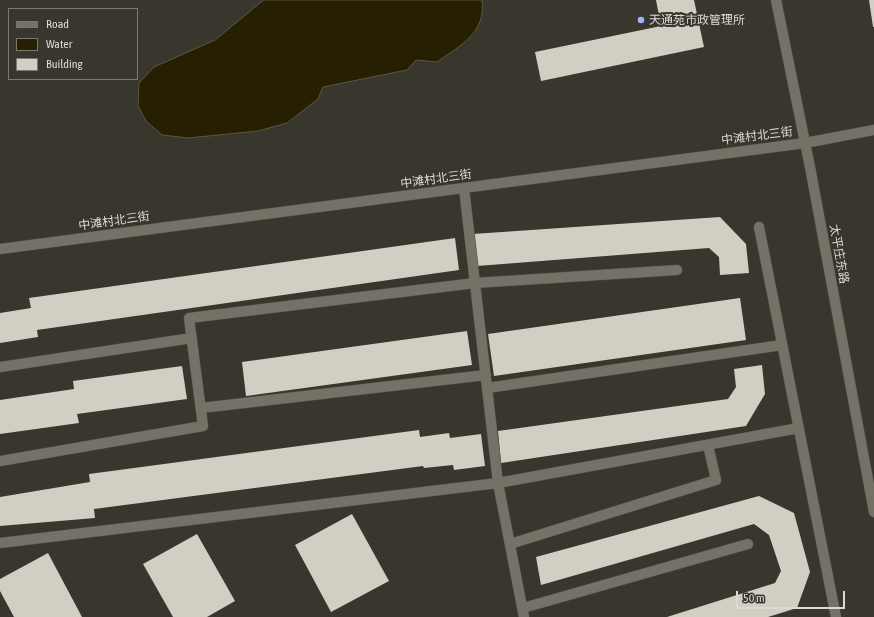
<!DOCTYPE html>
<html>
<head>
<meta charset="utf-8">
<style>
	body { margin:0 }
	#map { position:relative; width:874px; height:617px; overflow:hidden; background:#39372d; font-family:"Asap Condensed",sans-serif }
	canvas { display:block }
	.legend { position:absolute; left:8px; top:8px; width:130px; height:72px; box-sizing:border-box; background:#39372d; border:1px solid #7a7870; margin:0; padding:5px 7px; list-style:none; font-size:12px; color:#dcdad5 }
	.legend li { display:flex; align-items:center; gap:8px; height:20px }
	.legend b { width:20px; border:1px solid #7a7870 }
	.scale { position:absolute; left:736px; top:591px; width:109px; height:18px; box-sizing:border-box; border:2px solid #dcdad5; border-top:0; padding-left:5px; font-size:12px; line-height:14px; white-space:nowrap; color:#dcdad5; -webkit-text-stroke:3px #39372d; paint-order:stroke }
</style>
</head>
<body>
<div id="map">
<canvas width="874" height="617"></canvas>
<ul class="legend">
<li><b style="height:5px;background:#747167"></b>Road</li>
<li><b style="height:11px;background:#261f02"></b>Water</li>
<li><b style="height:11px;background:#d1cec3"></b>Building</li>
</ul>
<div class="scale">50 m</div>
</div>
<script>
const g = document.querySelector('canvas').getContext('2d');
g.lineJoin = 'round';
function paint(path, color) { g.fillStyle = color; g.fill(path, 'evenodd'); }
function stroke(path, color, width, dash) { g.strokeStyle = color; g.lineWidth = width; g.lineCap = dash ? 'butt' : 'round'; g.setLineDash(dash || []); g.stroke(path); }
function label(font, color, halo, rows, align = 'center') {
  g.font = font + ' "Asap Condensed","Noto Sans SC",sans-serif'; g.lineWidth = 4; g.setLineDash([]); g.textBaseline = 'middle'; g.strokeStyle = halo; g.fillStyle = color; for (const [text, x, y, turn = 0] of rows) {
    g.save(); g.translate(x, y); g.rotate((+turn || 0) * Math.PI / 180); g.textAlign = isNaN(turn) ? turn : align; if (halo) g.strokeText(text, 0, 0); g.fillText(text, 0, 0); g.restore();
  }
}
const water = new Path2D(`
	M264,0H482C486,33 461,45 437,62L416,60L407,70L323,87L318,99L287,123L258,131L188,138L162,135L146,121L138,106L139,83L154,67L215,40Z`);
paint(water, '#261f02');
stroke(water, '#5d5741', 1);
paint(new Path2D(`
	M656,0H694L704,47L541,81L535,52L661,26Z
	M869,0H874V27H873Z
	M720,217L746,244L749,273L720,275L719,257L709,248L477,266L473,234Z
	M455,238L459,270L37,330L38,337L0,343V313L31,308L29,298Z
	M740,298L746,340L494,376L488,334Z
	M467,331L472,365L246,396L242,362Z
	M762,365L765,394L746,426L501,463L498,431L728,399L736,387L734,369Z
	M182,366L187,399L77,414L79,423L0,434V400L74,389L73,381Z
	M419,430L420,437L449,433L450,438L481,434L485,466L454,470L453,465L424,468L423,466L94,509L95,518L0,526V497L90,482L89,474Z
	M759,496L794,513L810,572L797,608L768,617H667L775,583L781,571L769,535L754,524L541,585L536,557Z
	M352,514L389,581L331,612L295,545Z
	M197,534L235,601L207,617H173L143,564Z
	M48,553L82,617H14L0,591V579Z`), '#d1cec3');
const minor = new Path2D(`
	M776,0L810,167L874,512
	M464,188L498,483L524,617
	M759,227L836,617
	M0,249L805,143L874,130
	M0,367L192,338
	M487,388L782,345
	M201,408L486,375
	M0,461L203,426L189,318L475,283L677,270
	M0,543L498,483L799,428
	M510,544L716,480L708,445
	M523,608L748,544`);
stroke(minor, '#55534b', 11);
stroke(minor, '#747167', 10);
for (const [x, y, r, color] of [
	[641,20,4,"#a3b2fd"]
]) { const dot = new Path2D(); dot.arc(x, y, r, 0, 2 * Math.PI); g.fillStyle = color; g.fill(dot); stroke(dot, '#39372d', 1.5); }
label('12px', '#dcdad5', '#39372d', [
	["天通苑市政管理所",649,20]
], 'left');
label('12px', '#dcdad5', '#39372d', [
	["中滩村北三街",757,136,-7],
	["中滩村北三街",436,179,-8],
	["中滩村北三街",114,221,-8],
	["太平庄东路",839,254,80]
]);
</script>
</body>
</html>
